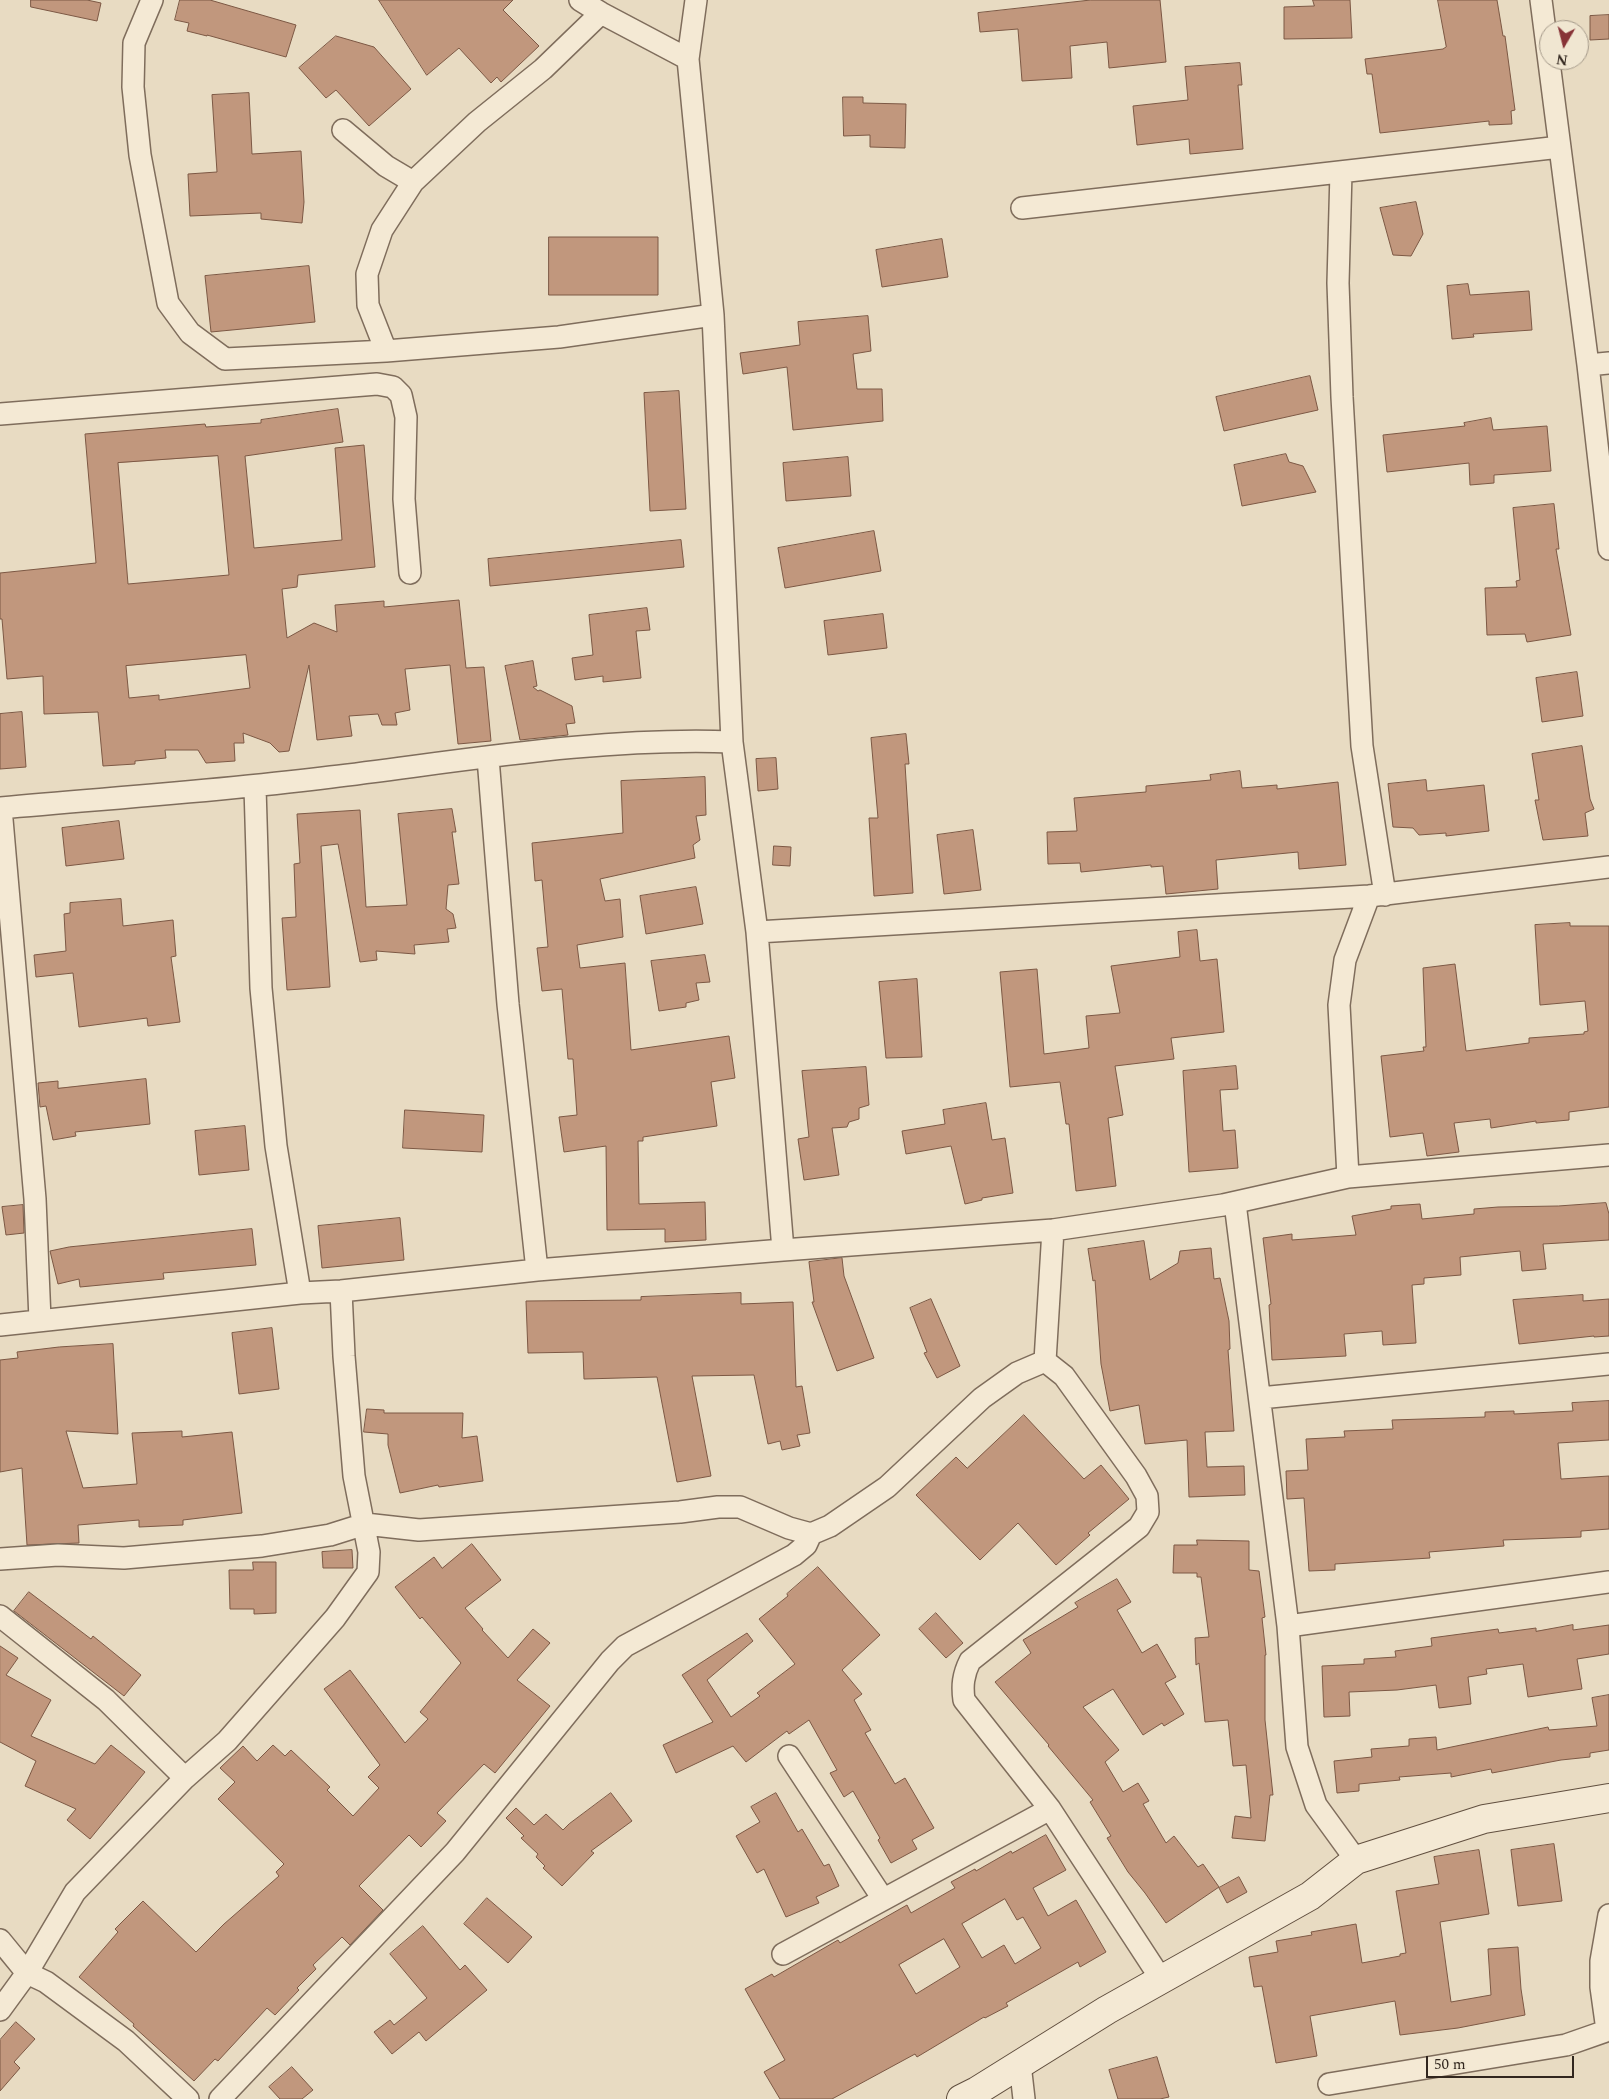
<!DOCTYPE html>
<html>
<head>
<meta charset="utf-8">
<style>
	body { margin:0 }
	#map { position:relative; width:1609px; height:2099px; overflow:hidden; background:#e8dbc2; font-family:Spectral,serif }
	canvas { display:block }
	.north { position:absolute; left:1539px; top:20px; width:50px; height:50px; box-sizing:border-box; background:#f0e6d1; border:1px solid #a49989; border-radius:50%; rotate:188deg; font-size:14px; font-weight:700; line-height:20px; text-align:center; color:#31261e }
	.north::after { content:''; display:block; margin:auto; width:18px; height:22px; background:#873337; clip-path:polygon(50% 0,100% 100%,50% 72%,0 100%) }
	.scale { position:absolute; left:1426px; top:2056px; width:148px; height:22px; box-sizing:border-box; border:2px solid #31261e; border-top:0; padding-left:6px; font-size:15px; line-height:18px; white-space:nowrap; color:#31261e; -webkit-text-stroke:4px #f0e6d1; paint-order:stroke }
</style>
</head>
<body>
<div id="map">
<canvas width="1609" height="2099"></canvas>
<div class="north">N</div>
<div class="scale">50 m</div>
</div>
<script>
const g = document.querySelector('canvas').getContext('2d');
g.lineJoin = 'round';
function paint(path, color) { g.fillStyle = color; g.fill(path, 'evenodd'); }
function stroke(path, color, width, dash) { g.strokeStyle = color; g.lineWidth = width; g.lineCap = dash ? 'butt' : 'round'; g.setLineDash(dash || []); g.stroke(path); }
const building = new Path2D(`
	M31,0H87L101,3L97,21L31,7Z
	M180,0H210L296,25L286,57L207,35V36L187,31L189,23L175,20Z
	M379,0H513L503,10L539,46L501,82L497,77L491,83L459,48L427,75Z
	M1091,0H1160L1166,62L1109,68L1107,42L1070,46L1072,78L1022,81L1018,29L980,32L978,13Z
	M1313,0H1350L1352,38L1284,39V7L1314,6Z
	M1438,0H1497L1503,36H1505L1515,110L1511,111L1512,124L1489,125V121L1380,133L1372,74H1367L1365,59L1443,49L1446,47Z
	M1609,15V39L1590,40V16Z
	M336,36L374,47L411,89L369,126L336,90L326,98L299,68Z
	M1240,63L1242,85H1238L1243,149L1190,154L1189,139L1137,145L1133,106L1188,100L1185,67Z
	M249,93L252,154L301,151L304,202L302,223L261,219V213L190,216L188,174L217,172L212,95Z
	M843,97H863V103L906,104L905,148L870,147V135L844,136Z
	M1416,202L1423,234L1411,256L1393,255L1380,208Z
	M549,237H658V295H549Z
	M942,239L948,277L882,287L876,250Z
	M309,266L315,322L211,332L205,276Z
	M1468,284L1470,295L1529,291L1532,330L1473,334L1474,337L1452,339L1447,286Z
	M868,316L871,351L853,354L857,389H882L883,421L793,430L787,367L743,374L740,353L800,345L798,322Z
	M1310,376L1318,410L1224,431L1216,397Z
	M679,391L686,509L650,511L644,393Z
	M338,409L343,442L245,456L254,548L342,540L335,448L364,445L375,567L298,575L297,587L282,589L287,638L314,623L337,632L335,605L384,601V607L459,600L466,668L484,667L491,741L458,744L450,665L405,669L410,710L395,713L397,725H382L378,714L349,716L352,736L317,740L309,665L289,751L279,752L270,743L243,733L244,743H234L235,761L206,763L198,750H165L166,758L135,761V764L103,766L98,712L44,714L43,676L7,679L2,619H0V573L96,563L85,434L205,424L206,427L261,423V420ZM218,456L229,575L128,584L118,463ZM246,655L250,688L159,700V695L129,698L126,666Z
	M1491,418L1493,430L1547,426L1551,471L1494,475V483L1470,485L1469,463L1387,472L1383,435L1465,426L1464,423Z
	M1286,454L1289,462L1303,466L1316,492L1242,506L1234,465Z
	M848,457L851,496L786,501L783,463Z
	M1554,504L1559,549H1556L1571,635L1527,642L1525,634L1487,635L1485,588L1517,587L1516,581L1520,580L1513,508Z
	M874,531L881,571L785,588L778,548Z
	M681,540L684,567L490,586L488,559Z
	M647,608L650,630L636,631L641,678L603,682V676L575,680L572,658L593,655L589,615Z
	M883,614L887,648L828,655L824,621Z
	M533,661L537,686L533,687L538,691L540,690L572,706L575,723L566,724L568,735L520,740L505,666Z
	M1577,672L1583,716L1542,722L1536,678Z
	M22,712L26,767L0,769V714Z
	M906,734L909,764H905L913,893L874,896L869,818H878L871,738Z
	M1582,746L1590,799L1594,809L1585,813L1588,836L1543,840L1535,800H1539L1532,754Z
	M776,758L778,789L758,791L756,759Z
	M1240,771L1242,788L1277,785V789L1338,782L1346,865L1299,869L1298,852L1216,860L1218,889L1166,894L1163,866L1151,867V865L1081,872L1080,863L1048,864L1047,832L1077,831L1074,798L1146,792V786L1211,780L1210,775Z
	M705,777L706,815L696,816L700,840L693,845L695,858L600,879L605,901L620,899L623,937L577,945L580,968L625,963L631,1050L729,1036L735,1078L711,1082L717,1126L643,1137V1141H638L639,1204L705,1202L706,1240L665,1242V1229L607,1230L606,1146L564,1152L559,1117L577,1115L573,1059H568L562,989L542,991L537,948L548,947L542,880L535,881L532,843L623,833L621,781Z
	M1426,780L1427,791L1484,785L1489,831L1446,836V833L1419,835L1413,828L1393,827L1388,784Z
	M452,809L456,832H452L459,884L448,885L446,909L453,914L456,928L447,929L449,942L414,945L415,954L376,951L377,960L360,962L338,844L321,846L330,987L287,990L282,918L296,917L294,864L300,863L297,814L360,810L366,907L407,905L398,814Z
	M119,821L124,859L66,866L62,828Z
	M973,830L981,890L944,894L937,835Z
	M774,846L791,847L790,866L773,865Z
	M696,887L703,924L646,934L640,896Z
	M121,899L123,926L173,920L176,956L171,957L180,1022L148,1026L147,1018L79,1027L73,973L36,977L34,955L66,951L64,914L70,913V903Z
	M1570,923V926H1609V1107L1569,1112V1120L1536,1123V1121L1491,1128L1490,1119L1454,1123L1459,1152L1427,1156L1423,1133L1390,1137L1381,1056L1424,1051L1423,1047H1426L1423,968L1455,964L1466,1051L1529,1043V1038L1584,1034V1032L1588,1031L1585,1001L1540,1005L1535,925Z
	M1197,930L1200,961L1217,959L1224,1032L1171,1038L1174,1059L1115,1066L1123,1115L1108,1118L1116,1186L1076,1191L1069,1124H1066L1060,1082L1010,1087L1000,972L1037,969L1044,1054L1089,1048L1086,1016L1120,1013L1111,966L1180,957L1178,932Z
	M705,955L710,982L696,983L699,1000L686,1003V1007L659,1011L651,961Z
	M917,979L922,1057L886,1058L879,982Z
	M1236,1066L1238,1089L1220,1090L1223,1131L1235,1130L1238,1168L1189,1172L1183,1071Z
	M866,1067L869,1105L859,1108V1119L849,1122L847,1127L832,1128L839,1175L804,1180L798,1139L809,1137L802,1071Z
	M146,1079L150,1124L75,1132L76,1136L53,1140L46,1106L40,1107L38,1083L58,1081V1088Z
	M986,1103L992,1140L1005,1138L1013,1193L982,1198V1200L965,1204L951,1146L906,1154L902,1131L945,1124L943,1110Z
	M405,1110L484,1115L482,1152L403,1148Z
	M245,1126L249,1170L199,1175L195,1131Z
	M1606,1203L1609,1214V1240L1543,1244L1546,1269L1522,1271L1520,1251L1460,1257L1461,1275L1424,1278V1284L1412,1285L1416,1343L1383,1345L1382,1331L1344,1334L1346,1356L1272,1360L1269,1305L1271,1304L1263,1238L1292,1234V1240L1356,1235L1352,1216L1391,1209V1206L1420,1204L1422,1219L1474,1214V1209L1498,1207L1558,1206Z
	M23,1205L24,1233L6,1235L2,1207Z
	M400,1218L404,1260L322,1268L318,1226Z
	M252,1229L256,1265L163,1273L164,1279L80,1287L79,1279L58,1284L50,1251L69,1247Z
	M1144,1241L1150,1280L1178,1263L1180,1251L1211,1248L1214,1279L1220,1278L1229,1321L1230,1349L1228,1350L1234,1431L1205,1432L1207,1467L1244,1466L1245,1495L1189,1497L1187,1440L1145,1444L1139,1405L1110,1411L1101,1364L1095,1280L1093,1281L1088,1249Z
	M842,1258L844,1276L874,1358L837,1371L812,1302H814L809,1262Z
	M741,1293V1304L793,1302L796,1387L802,1386L810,1433L797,1435L800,1446L782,1450L780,1441L768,1444L754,1375L692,1376L711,1476L677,1482L657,1377L584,1379L583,1352L528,1353L526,1301L641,1300V1297Z
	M1583,1295V1301L1609,1299V1336L1594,1337V1336L1519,1344L1513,1300Z
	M931,1299L960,1366L937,1378L924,1353L927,1352L910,1308Z
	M272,1328L279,1389L239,1394L232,1333Z
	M113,1344L118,1434L66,1431L83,1488L137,1484L132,1433L182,1431V1437L232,1432L242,1513L183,1520V1525L139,1527V1520L78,1525L79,1543L27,1545L22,1468L0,1472V1360L18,1358L17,1352L59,1347Z
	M1609,1401V1440L1558,1443L1561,1479L1609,1476V1529L1581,1531V1537L1503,1540L1504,1546L1429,1552L1430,1558L1335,1564V1570L1309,1571L1304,1498L1287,1499L1286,1471L1308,1470L1306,1439L1345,1437L1344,1431L1393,1429L1392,1420L1485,1417V1412L1514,1411V1414L1573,1411L1572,1403Z
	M367,1409L384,1410V1413H463L462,1438L477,1436L483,1481L439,1487L438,1485L400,1493L388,1445V1434L364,1432Z
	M1024,1415L1084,1479L1101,1465L1129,1499L1088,1533L1090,1535L1056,1565L1018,1523L980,1560L916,1495L956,1457L967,1468Z
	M1197,1540L1249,1541V1570L1259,1571L1265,1617L1262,1618L1266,1655H1265V1720L1273,1795H1270L1265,1841L1232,1838L1235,1816L1251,1818L1246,1765L1233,1766L1228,1720L1205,1722L1199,1663L1196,1665L1195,1638L1209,1637L1201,1577H1197V1573H1173L1174,1545H1197Z
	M472,1544L501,1580L465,1608L483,1629L482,1630L508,1658L533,1629L550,1643L517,1680L550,1706L495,1773L484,1764L437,1813L446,1821L421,1847L409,1835L359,1886L383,1910L350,1945L342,1937L313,1965L316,1969L297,1988L299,1990L275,2015L267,2008L218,2061L215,2059L194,2081L133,2026L134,2024L79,1977L118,1932L115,1929L143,1901L196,1952L224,1924L279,1876L276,1872L284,1864L218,1799L235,1782L220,1768L243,1746L257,1761L273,1745L285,1756L291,1750L330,1787L327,1790L353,1816L379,1788L368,1777L380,1765L324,1689L350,1670L405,1743L428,1719L420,1712L461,1663L422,1617L420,1619L395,1587L434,1557L442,1568Z
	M352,1550L353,1568H323L322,1552Z
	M253,1562H276V1613L254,1614V1609H230L229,1570H253Z
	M818,1567L880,1635L842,1670L862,1694L854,1700L871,1730L865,1733L895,1784L905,1778L934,1828L912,1840L917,1849L891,1863L878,1840L880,1838L853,1791L844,1797L830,1773L837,1770L809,1720L789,1734L787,1731L746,1762L733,1746L676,1773L663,1745L713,1722L682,1675L747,1633L753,1641L707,1680L731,1717L760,1696L757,1693L795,1664L759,1619L788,1596L787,1594Z
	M1117,1579L1131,1602L1117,1610L1142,1653L1157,1644L1176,1677L1165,1683L1184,1714L1164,1726L1162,1723L1143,1735L1113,1689L1083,1707L1119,1750L1105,1762L1123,1792L1138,1783L1149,1801L1143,1804L1166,1843L1174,1836L1198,1867L1203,1864L1219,1887L1166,1923L1145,1893L1128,1872L1107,1838L1111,1836L1090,1802L1093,1800L1048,1746L1049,1745L995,1682L1031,1653L1023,1640L1078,1607L1075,1603Z
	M29,1592L91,1639L93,1636L141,1675L124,1696L14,1611Z
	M936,1613L963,1643L946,1658L919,1629Z
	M1573,1625V1630L1609,1625V1654L1577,1659L1582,1689L1528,1697L1523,1664L1486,1669L1487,1674L1468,1677L1471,1704L1439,1708L1436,1685L1397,1690L1349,1692L1350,1716L1324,1717L1322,1666L1364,1664V1659L1396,1657L1395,1651L1432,1646L1431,1638L1498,1629L1499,1633L1536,1628V1631Z
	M0,1646L18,1658L6,1675L51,1700L31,1736L95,1764L111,1745L145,1772L90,1839L67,1820L76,1809L25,1786L36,1761L0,1742Z
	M1609,1695V1750L1590,1753V1757L1561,1760L1492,1773L1491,1769L1451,1777V1773L1399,1777L1400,1780L1359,1784V1791L1337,1793L1334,1761L1372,1757L1371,1749L1409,1746V1739L1436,1737L1437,1750L1548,1727L1549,1730L1597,1726L1592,1698Z
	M611,1793L632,1821L591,1851L594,1853L562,1886L543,1868L545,1866L536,1857L538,1854L521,1838L524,1836L506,1818L516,1808L534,1825L546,1814L563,1830L569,1824Z
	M776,1793L798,1832L802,1829L824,1866L829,1864L839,1886L816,1897L819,1903L786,1917L764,1869L757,1873L736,1836L760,1822L751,1807Z
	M1046,1835L1066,1870L1033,1888L1048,1916L1076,1900L1106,1952L1080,1967L1078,1962L1006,2003L1008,2006L985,2018L984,2017L917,2057L915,2054L832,2099H780L764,2072L785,2060L745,1989L772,1974L774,1977L838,1940L840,1943L907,1905L911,1913L955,1888L951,1882L975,1869L976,1871L1011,1851L1012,1853ZM1005,1899L1017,1920L1023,1917L1041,1948L1015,1964L1004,1945L982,1958L962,1924ZM944,1939L960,1967L916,1994L899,1965Z
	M1554,1844L1562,1901L1518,1906L1511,1850Z
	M1479,1850L1489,1914L1440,1922L1451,2002L1491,1995L1488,1949L1518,1947L1521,1989L1525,2015L1458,2028L1400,2035L1395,2001L1310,2016L1317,2056L1276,2063L1262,1986L1254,1987L1249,1957L1278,1952L1276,1941L1312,1935L1311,1932L1356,1924L1362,1963L1400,1956V1954L1406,1953L1396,1891L1439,1884L1434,1857Z
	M1239,1877L1247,1892L1227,1903L1219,1888Z
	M487,1898L532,1937L508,1963L464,1924Z
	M423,1926L460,1970L465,1965L487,1990L426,2041L419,2032L392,2054L374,2032L390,2020L394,2025L427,1998L390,1954Z
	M16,2022L35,2039L14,2062L20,2068L0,2091V2040Z
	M1157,2057L1169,2097L1160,2099H1118L1109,2070Z
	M292,2067L313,2090L302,2099H280L269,2087Z`);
paint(building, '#c1977d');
stroke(building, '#7c5844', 1);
const street = new Path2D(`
	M152,0L134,43L133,87L140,155L168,303L190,333L225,359L386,351L559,337L713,315
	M580,0L601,13L688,59
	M696,0L688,59L713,315L732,742L757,932L783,1250L1053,1230L1223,1205L1348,1177L1609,1155
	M1541,0L1588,365L1609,549
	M343,130L386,166L413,182
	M1341,172L1338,283L1342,397L1362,746L1385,895
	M1022,208L1560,147
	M386,351L368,305L367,274L382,230L413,182L477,122L543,69L601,13
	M1588,365L1609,363
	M0,414L377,384L393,387L401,395L406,417L404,499L410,573
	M488,758L508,1004L537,1270
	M255,787L261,988L276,1146L300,1293L341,1291L537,1270L783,1250
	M0,808C110,798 221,791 331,777C463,761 598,737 732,742
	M1,808L35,1199L40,1320
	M757,932L1369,896L1609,867
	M1348,1177L1339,1005L1345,960L1369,896
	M1235,1203L1288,1626L1297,1747L1316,1805L1356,1860
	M0,1325L300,1293
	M1045,1361L1064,1376L1136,1476L1147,1496L1148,1512L1139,1527L970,1661C963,1675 962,1686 964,1700L1050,1809L1161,1979
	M1045,1361L1053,1230
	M1260,1398L1609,1364
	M0,1559L58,1555L124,1558L262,1546L330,1535L365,1524L419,1530L680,1512L718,1507H740L789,1528L811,1534L830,1526L887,1487L982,1398L1017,1373L1045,1361
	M0,1616L106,1700L185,1778
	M1288,1626L1609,1582
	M789,1756L883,1899
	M0,1940L27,1973L46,1982L126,2041L188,2099
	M783,1954L1050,1809
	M0,2010L27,1973L75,1892L185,1778L227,1741L335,1618L368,1572L369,1552L354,1476L344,1356L341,1291
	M1607,2030L1601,1987V1961L1609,1915
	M1020,2064L1024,2099
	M1329,2084L1566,2045L1609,2030
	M220,2099L455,1852L610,1661L625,1646L794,1555L806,1545L811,1534`);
const secondary = new Path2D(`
	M961,2099L977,2091L1107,2010L1310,1896L1356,1860L1484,1819L1609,1798`);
stroke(street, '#7f6d5c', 24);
stroke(secondary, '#614f3f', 30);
stroke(street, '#f4e9d4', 21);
stroke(secondary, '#f4e9d4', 28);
</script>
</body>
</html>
